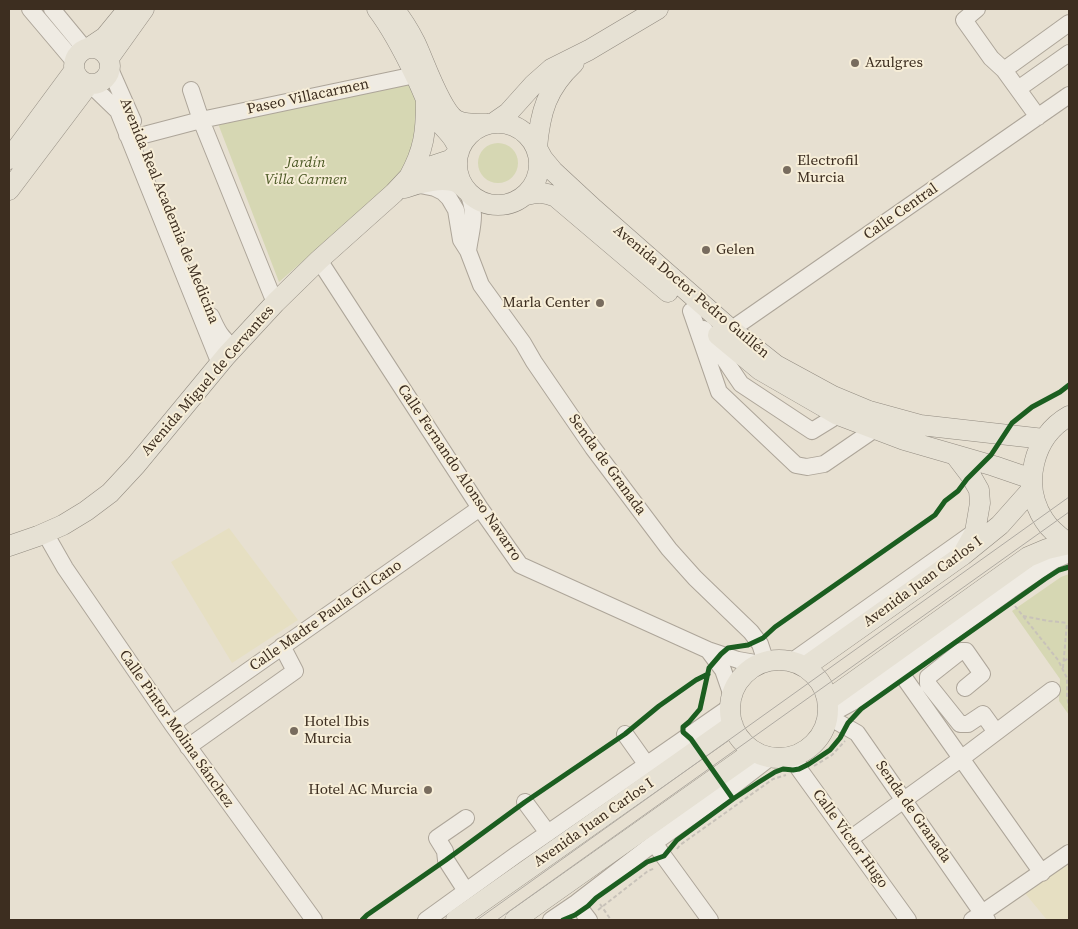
<!DOCTYPE html>
<html>
<head>
<meta charset="utf-8">
<style>
	body { margin:0 }
	#map { position:relative; width:1078px; height:929px; overflow:hidden; background:#e7e0d1; font-family:"Source Serif 4",serif }
	canvas { display:block }
	.frame { position:absolute; inset:0; border:10px solid #3d2e20; pointer-events:none }
</style>
</head>
<body>
<div id="map">
<canvas width="1078" height="929"></canvas>
<div class="frame"></div>
</div>
<script>
const g = document.querySelector('canvas').getContext('2d');
g.lineJoin = 'round';
function paint(path, color) { g.fillStyle = color; g.fill(path, 'evenodd'); }
function stroke(path, color, width, dash) { g.strokeStyle = color; g.lineWidth = width; g.lineCap = dash ? 'butt' : 'round'; g.setLineDash(dash || []); g.stroke(path); }
function label(font, color, halo, rows, align = 'center') {
  g.font = font + ' "Source Serif 4",serif'; g.lineWidth = 4; g.setLineDash([]); g.textBaseline = 'middle'; g.strokeStyle = halo; g.fillStyle = color; for (const [text, x, y, turn = 0] of rows) {
    g.save(); g.translate(x, y); g.rotate((+turn || 0) * Math.PI / 180); g.textAlign = isNaN(turn) ? turn : align; if (halo) g.strokeText(text, 0, 0); g.fillText(text, 0, 0); g.restore();
  }
}
paint(new Path2D(`
	M229,528L298,620L232,663L171,562Z
	M1069,862V920H1047L1024,892Z`), '#e6dfc2');
paint(new Path2D(`
	M409,84L417,100L418,140L397,179L279,282L217,121Z
	M478 163a20 20 0 1 1 40 0a20 20 0 1 1-40 0Z
	M1069,574V715L1059,701L1060,679L1012,611L1061,577Z`), '#d6d7b3');
const minor = new Path2D(`
	M30,9L74,61
	M52,9L85,49
	M977,9L964,20L991,58L1004,70
	M110,69L133,121
	M90,84L118,111L220,364
	M1018,89L1069,53
	M191,90L201,120L275,303
	M1038,117L1004,70L1069,23
	M127,135L140,136L201,120L415,75
	M420,185L435,188L443,192L449,198L456,210L461,240L468,251L481,285L523,343L534,362L593,448L669,549L695,578L751,632L760,644L766,662
	M467,191C478,214 471,228 468,251
	M319,260L480,508L520,565L708,650L738,660L761,664
	M691,311L719,392L796,465L807,467L824,464L875,429
	M211,316C217,330 221,338 234,348
	M704,329L741,384L812,431L838,415
	M732,329L1069,95
	M45,533L65,568L172,724L314,920
	M708,650L723,670L732,696
	M791,662L973,533
	M898,669L1042,873
	M965,688L982,674L966,651H961L928,677V684L960,724H968L983,714L996,732
	M827,716L860,698L1012,589L1053,561L1069,554
	M827,716L857,733L987,920
	M172,724L480,508
	M625,734L647,765
	M188,747L295,671L282,646
	M796,755L799,769L908,920
	M525,802L548,833
	M466,818L437,838L445,851L446,860L466,891
	M850,839L962,758L1052,690
	M654,843L710,920
	M576,903L589,920
	M426,920L516,855L730,707
	M551,920L576,903L654,843L727,791L771,757
	M972,920L1069,853`);
const major = new Path2D(`
	M377,9C392,29 404,52 415,75C422,88 426,102 433,114C441,127 456,136 459,152
	M394,9C402,19 409,30 415,42C424,60 440,110 456,120C465,125 477,124 487,124
	M90,47L105,37L128,9
	M74 66a18 18 0 1 1 36 0a18 18 0 1 1-36 0Z
	M109,58L144,9
	M495,122L508,113L534,84L551,69L589,50L658,9
	M457 164a41 41 0 1 1 82 0a41 41 0 1 1-82 0Z
	M537,148L543,159L553,171L594,209L727,326L776,365L833,396L869,411L920,425L1044,439
	M537,148C540,112 547,88 574,63
	M9,159L74,71
	M409,177C424,150 426,132 426,102
	M405,188C418,183 444,176 458,183C461,185 464,188 467,191
	M9,190L89,84
	M526,195C537,192 545,192 556,197L668,292
	M718,335L760,370L838,415L904,440L994,466L1032,479
	M1069,416C1033,436 1021,485 1044,520C1050,530 1060,537 1069,544
	M955,455L971,476L979,490L980,503L975,532L965,550
	M9,546L38,536L63,525L86,511L110,493L136,465L226,356L275,303L319,260L394,193L409,177L423,169L450,160L459,152
	M730 709a49 49 0 1 1 98 0a49 49 0 1 1-98 0Z
	M805,667L963,555L1000,525L1032,489
	M828,700L1028,557L1047,549L1069,544
	M456,920L733,725
	M515,920L754,751`);
stroke(minor, '#ada599', 18);
stroke(major, '#928b80', 21);
stroke(new Path2D(`
	M1015,606L1058,660L1067,678V696L1069,708
	M1023,616L1049,621L1069,623
	M1064,661L1069,658
	M1063,668L1067,623
	M814,766L832,755L845,741
	M677,849L680,845L773,779L786,775
	M600,904L611,920
	M598,910L648,871L655,868`), '#c8c2b9', 2, [4, 2.5]);
stroke(minor, '#efebe3', 16);
stroke(major, '#e6e1d4', 20);
stroke(new Path2D(`
	M477,920L1069,497
	M497,920L1069,512`), '#afaaa2', 1);
stroke(new Path2D(`
	M733,799L691,739L683,732V727L689,722L700,709L709,668L721,654L728,648L748,645L763,638L775,627L935,515L945,501L958,491L967,479L991,455L1012,423L1032,407L1060,392L1069,385
	M362,920L367,915L446,860L525,802L625,734L659,706L696,680L708,674
	M563,920L575,915L588,906L596,898L647,862L664,856L677,840L733,799L759,782L775,772L783,769L793,770L799,769L809,764L830,750L840,738L848,723L861,709L1045,579L1059,570L1069,567`), '#1b5e20', 5);
for (const [x, y, r, color] of [
	[855,63,5,"#786c5e"],
	[787,170,5,"#786c5e"],
	[706,250,5,"#786c5e"],
	[600,303,5,"#786c5e"],
	[294,731,5,"#786c5e"],
	[428,790,5,"#786c5e"]
]) { const dot = new Path2D(); dot.arc(x, y, r, 0, 2 * Math.PI); g.fillStyle = color; g.fill(dot); stroke(dot, '#f7eed8', 2); }
label('15px', '#3d2e20', '#f7eed8', [
	["Azulgres",865,63],
	["Electrofil",797,161],
	["Murcia",797,178],
	["Gelen",716,250],
	["Marla Center",590,303,"right"],
	["Hotel Ibis",304,722],
	["Murcia",304,739],
	["Hotel AC Murcia",418,790,"right"]
], 'left');
label('15px', '#3d2e20', '#f7eed8', [
	["Paseo Villacarmen",308,97,-12],
	["Avenida Real Academia de Medicina",169,211,68],
	["Calle Central",901,212,-35],
	["Avenida Doctor Pedro Guillén",691,292,40],
	["Avenida Miguel de Cervantes",208,381,-49],
	["Senda de Granada",607,465,54],
	["Calle Fernando Alonso Navarro",459,473,56],
	["Avenida Juan Carlos I",923,582,-36],
	["Calle Madre Paula Gil Cano",326,616,-35],
	["Calle Pintor Molina Sánchez",176,729,55],
	["Senda de Granada",913,812,55],
	["Avenida Juan Carlos I",594,823,-35],
	["Calle Víctor Hugo",850,839,54]
]);
label('italic 15px', '#4d5a26', '#f7eed8', [
	["Jardín",306,163],
	["Villa Carmen",306,180]
]);
</script>
</body>
</html>
